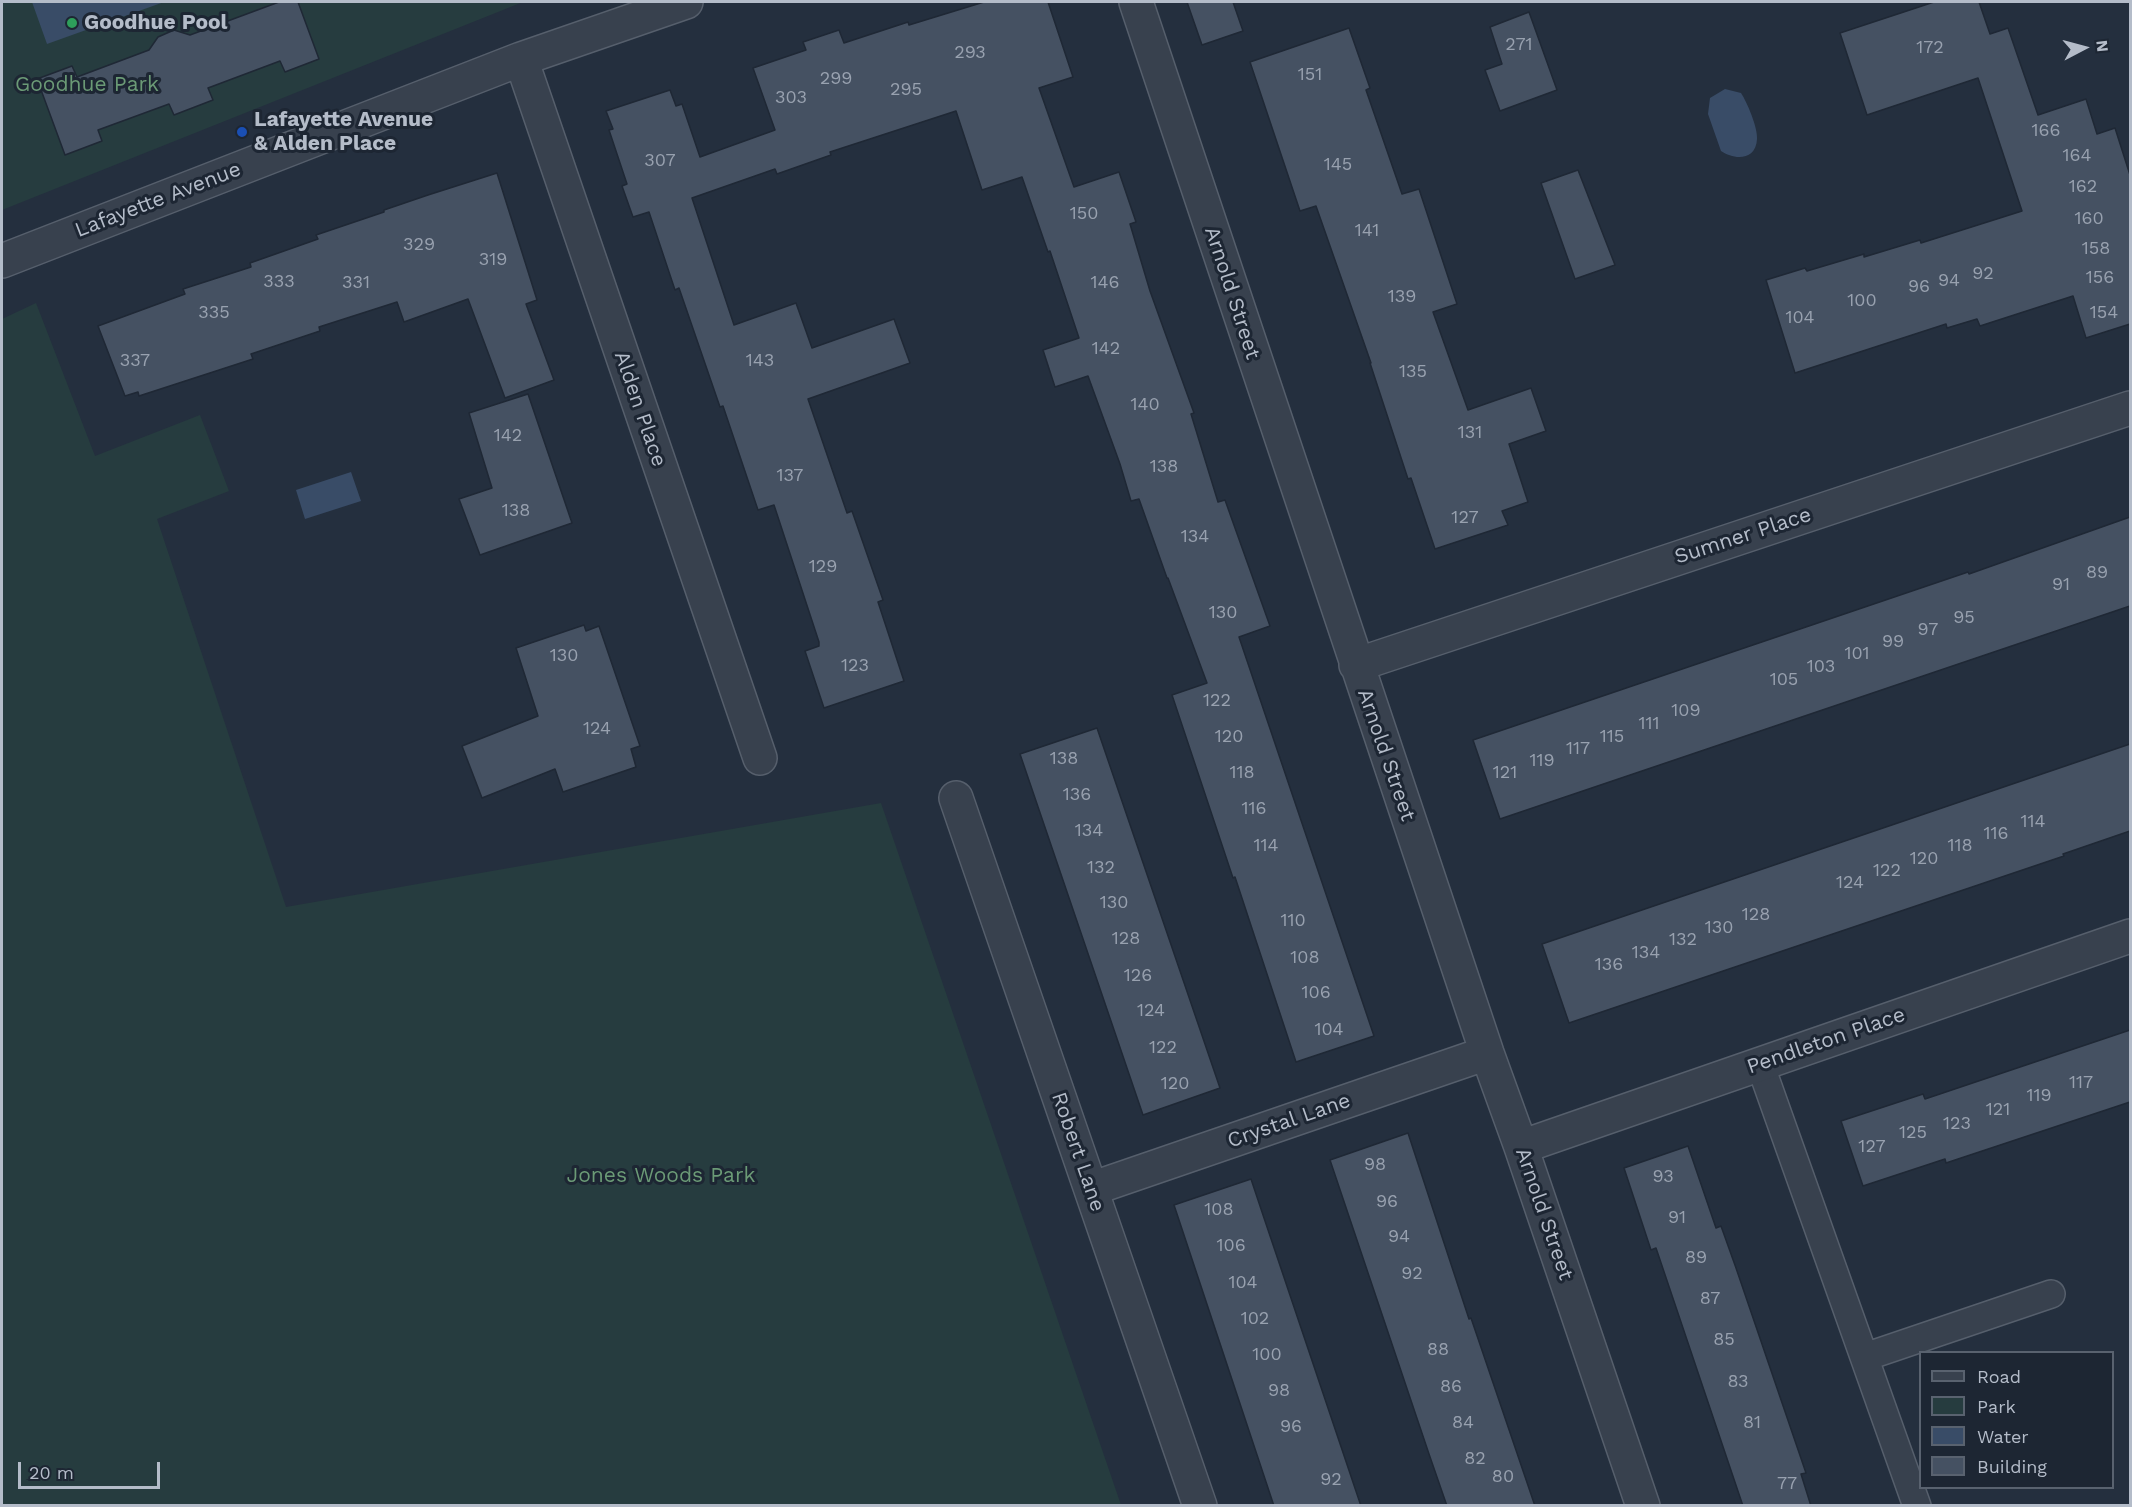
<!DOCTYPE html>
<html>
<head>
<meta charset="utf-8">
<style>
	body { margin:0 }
	#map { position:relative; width:2132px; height:1507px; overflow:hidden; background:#242f3e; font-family:"Work Sans",sans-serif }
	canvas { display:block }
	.frame { position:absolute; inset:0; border:3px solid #b4bcc9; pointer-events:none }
	.legend { position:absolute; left:1919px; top:1351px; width:195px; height:138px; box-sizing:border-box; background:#1d2633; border:2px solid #59626f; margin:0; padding:8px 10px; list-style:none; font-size:18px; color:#b4bcc9 }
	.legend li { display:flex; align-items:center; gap:12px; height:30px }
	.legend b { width:30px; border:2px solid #59626f }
	.north { position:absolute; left:2054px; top:18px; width:60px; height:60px; -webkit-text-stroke:4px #1d2633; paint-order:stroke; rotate:84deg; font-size:16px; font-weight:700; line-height:24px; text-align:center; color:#b4bcc9 }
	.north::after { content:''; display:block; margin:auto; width:21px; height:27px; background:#b4bcc9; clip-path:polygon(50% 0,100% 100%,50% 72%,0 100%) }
	.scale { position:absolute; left:18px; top:1462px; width:142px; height:27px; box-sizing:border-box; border:3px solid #b4bcc9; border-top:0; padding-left:8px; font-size:18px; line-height:21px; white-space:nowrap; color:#b4bcc9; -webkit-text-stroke:4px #1d2633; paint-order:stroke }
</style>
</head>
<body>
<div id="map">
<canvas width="2132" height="1507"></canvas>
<div class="frame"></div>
<ul class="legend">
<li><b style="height:8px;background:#38414e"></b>Road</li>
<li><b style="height:16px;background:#263c3f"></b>Park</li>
<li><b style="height:16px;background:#394c67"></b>Water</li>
<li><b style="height:16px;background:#455162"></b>Building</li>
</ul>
<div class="north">N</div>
<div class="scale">20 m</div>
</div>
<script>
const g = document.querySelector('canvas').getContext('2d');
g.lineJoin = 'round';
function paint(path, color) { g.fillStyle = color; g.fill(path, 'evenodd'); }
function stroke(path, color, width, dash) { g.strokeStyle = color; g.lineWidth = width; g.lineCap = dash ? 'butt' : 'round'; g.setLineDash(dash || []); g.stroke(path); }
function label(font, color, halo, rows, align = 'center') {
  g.font = font + ' "Work Sans",sans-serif'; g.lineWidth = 6; g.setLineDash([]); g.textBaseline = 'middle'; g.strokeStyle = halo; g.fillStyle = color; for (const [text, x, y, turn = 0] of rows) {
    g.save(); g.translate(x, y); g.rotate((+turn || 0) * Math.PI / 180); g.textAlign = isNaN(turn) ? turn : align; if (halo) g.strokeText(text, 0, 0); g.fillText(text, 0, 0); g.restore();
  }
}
paint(new Path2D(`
	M2,2H523L2,210Z
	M36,303L95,456L200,415L229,491L157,519L286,907L881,803L1121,1505H2V319Z`), '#263c3f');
paint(new Path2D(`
	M32,2H164L47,44Z
	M1725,89L1741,93C1747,102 1758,128 1757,139C1756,161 1734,160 1721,151L1708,114L1710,98Z
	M351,472L361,501L305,519L296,490Z`), '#394c67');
const building = new Path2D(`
	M279,2H298L319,59L285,72L280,61L208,88L213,100L174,115L169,104L98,130L102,141L65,155L37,79L72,66L77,77L149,50L158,37L174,30L190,35Z
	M984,2H1048L1073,77L1039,88L1074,187L1119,172L1136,222L1130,224L1150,291L1194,413L1191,414L1218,502L1225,500L1270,626L1239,637L1374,1036L1296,1062L1235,877L1233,878L1172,695L1207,683L1168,578H1167L1139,499L1131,501L1120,464L1088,376L1055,387L1043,350L1079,338L1050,251L1048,252L1022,177L982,190L956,111L830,152L831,155L777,174L775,169L692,198L734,325L796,303L812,348L894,319L910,363L808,399L847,513L852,511L883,600L878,602L904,681L824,708L805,651L819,646V642L774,505L758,510L723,406L720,407L679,288L675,290L649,212L633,217L622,186L627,184L609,130L613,129L606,111L670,90L676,106L682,104L700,157L775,130L753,68L806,50L803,42L839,30L844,43L908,22L909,25Z
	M1187,2H1233L1243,31L1202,45Z
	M1934,2H1979L1990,34L2008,28L2038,115L2086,99L2097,134L2115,128L2130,175V324L2086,338L2073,296L1980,326L1977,319L1947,328L1946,324L1795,373L1766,280L1805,268L1807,271L1864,254V257L1920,240L1921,243L2022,211L1978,78L1867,115L1840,33Z
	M1529,12L1557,90L1500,111L1485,70L1502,64L1490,27Z
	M1349,28L1370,88L1366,90L1402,194L1419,189L1457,304L1433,312L1468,410L1531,388L1546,431L1509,444L1528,502L1502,511L1508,525L1435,549L1411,478L1408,479L1370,363H1371L1316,206L1300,211L1250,62Z
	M1578,170L1615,265L1575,279L1541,183Z
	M497,173L537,300L526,304L554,380L505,398L468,299L404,322L397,302L319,327L320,331L251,354L253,359L139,396L138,392L125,396L98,326L185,294L183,289L251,267L250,263L318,239L316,235L384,212V210L428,195Z
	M528,394L572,523L480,555L459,499L492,488L469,413Z
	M2130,517V606L1500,819L1473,740L1968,572L1969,574Z
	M584,625L586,631L599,626L640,746L631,749L636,767L563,792L555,769L482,798L462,746L538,716L516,648Z
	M1097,728L1220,1088L1143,1115L1020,754Z
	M2130,744V831L2063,854L2064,856L1569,1023L1542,944Z
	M2130,1030V1102L1946,1163L1945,1159L1863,1186L1841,1121L1923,1094L1925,1099Z
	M1408,1133L1469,1319L1471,1318L1535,1506H1447L1429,1454L1330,1160Z
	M1688,1146L1716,1228L1721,1226L1736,1268L1806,1473L1801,1474L1811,1506H1743L1656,1248L1651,1250L1624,1168Z
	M1251,1179L1263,1215L1361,1506H1274L1174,1205Z`);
paint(building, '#455162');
stroke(building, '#1f2835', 1.5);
const service = new Path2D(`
	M1760,1064L1917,1506
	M1865,1357L2051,1294`);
const minor = new Path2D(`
	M1136,2L1487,1053L1521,1147L1643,1506
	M521,59L760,758
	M2,261L521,59L686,2
	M1356,665L2130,408
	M956,798L1200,1506
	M1521,1147L2130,936
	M1091,1189L1487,1053`);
stroke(service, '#565f6c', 30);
stroke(minor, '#565f6c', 36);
stroke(service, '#38414e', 27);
stroke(minor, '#38414e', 33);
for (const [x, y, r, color] of [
	[72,23,6,"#2e9e5b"],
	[242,132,6,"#1a4fb4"]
]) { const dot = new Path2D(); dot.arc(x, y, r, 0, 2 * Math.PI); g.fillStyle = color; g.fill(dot); stroke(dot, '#1d2633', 2); }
label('18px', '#98a1af', null, [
	["271",1519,45],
	["172",1930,48],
	["293",970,53],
	["151",1310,75],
	["299",836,79],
	["295",906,90],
	["303",791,98],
	["166",2046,131],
	["164",2077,156],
	["307",660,161],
	["145",1338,165],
	["162",2083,187],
	["150",1084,214],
	["160",2089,219],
	["141",1367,231],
	["329",419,245],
	["158",2096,249],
	["319",493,260],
	["92",1983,274],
	["156",2100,278],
	["94",1949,281],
	["333",279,282],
	["331",356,283],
	["146",1105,283],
	["96",1919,287],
	["139",1402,297],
	["100",1862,301],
	["335",214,313],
	["154",2104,313],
	["104",1800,318],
	["142",1106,349],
	["337",135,361],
	["143",760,361],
	["135",1413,372],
	["140",1145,405],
	["131",1470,433],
	["142",508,436],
	["138",1164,467],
	["137",790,476],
	["138",516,511],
	["127",1465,518],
	["134",1195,537],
	["129",823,567],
	["89",2097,573],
	["91",2061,585],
	["130",1223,613],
	["95",1964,618],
	["97",1928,630],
	["99",1893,642],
	["101",1857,654],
	["130",564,656],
	["123",855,666],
	["103",1821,667],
	["105",1784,680],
	["122",1217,701],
	["109",1686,711],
	["111",1649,724],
	["124",597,729],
	["120",1229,737],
	["115",1612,737],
	["117",1578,749],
	["138",1064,759],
	["119",1542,761],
	["118",1242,773],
	["121",1505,773],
	["136",1077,795],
	["116",1254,809],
	["114",2033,822],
	["134",1089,831],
	["116",1996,834],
	["114",1266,846],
	["118",1960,846],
	["120",1924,859],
	["132",1101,868],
	["122",1887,871],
	["124",1850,883],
	["130",1114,903],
	["128",1756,915],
	["110",1293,921],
	["130",1719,928],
	["128",1126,939],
	["132",1683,940],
	["134",1646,953],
	["108",1305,958],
	["136",1609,965],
	["126",1138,976],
	["106",1316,993],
	["124",1151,1011],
	["104",1329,1030],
	["122",1163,1048],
	["117",2081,1083],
	["120",1175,1084],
	["119",2039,1096],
	["121",1998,1110],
	["123",1957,1124],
	["125",1913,1133],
	["127",1872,1147],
	["98",1375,1165],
	["93",1663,1177],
	["96",1387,1202],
	["108",1219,1210],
	["91",1677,1218],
	["94",1399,1237],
	["106",1231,1246],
	["89",1696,1258],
	["92",1412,1274],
	["104",1243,1283],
	["87",1710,1299],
	["102",1255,1319],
	["85",1724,1340],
	["88",1438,1350],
	["100",1267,1355],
	["83",1738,1382],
	["86",1451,1387],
	["98",1279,1391],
	["84",1463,1423],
	["81",1752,1423],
	["96",1291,1427],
	["82",1475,1459],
	["80",1503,1477],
	["92",1331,1480],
	["77",1787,1484]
]);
label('bold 21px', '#b4bcc9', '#1d2633', [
	["Goodhue Pool",84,23],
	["Lafayette Avenue",254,120],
	["& Alden Place",254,144]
], 'left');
label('21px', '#6b9a76', '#1d2633', [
	["Goodhue Park",87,85],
	["Jones Woods Park",661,1176]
]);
label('21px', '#b4bcc9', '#1d2633', [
	["Lafayette Avenue",158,200,-21],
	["Arnold Street",1232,293,72],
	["Alden Place",640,409,71],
	["Sumner Place",1743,536,-18],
	["Arnold Street",1386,755,71],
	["Pendleton Place",1826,1041,-19],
	["Crystal Lane",1289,1121,-19],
	["Robert Lane",1078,1152,71],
	["Arnold Street",1544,1214,71]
]);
</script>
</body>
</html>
